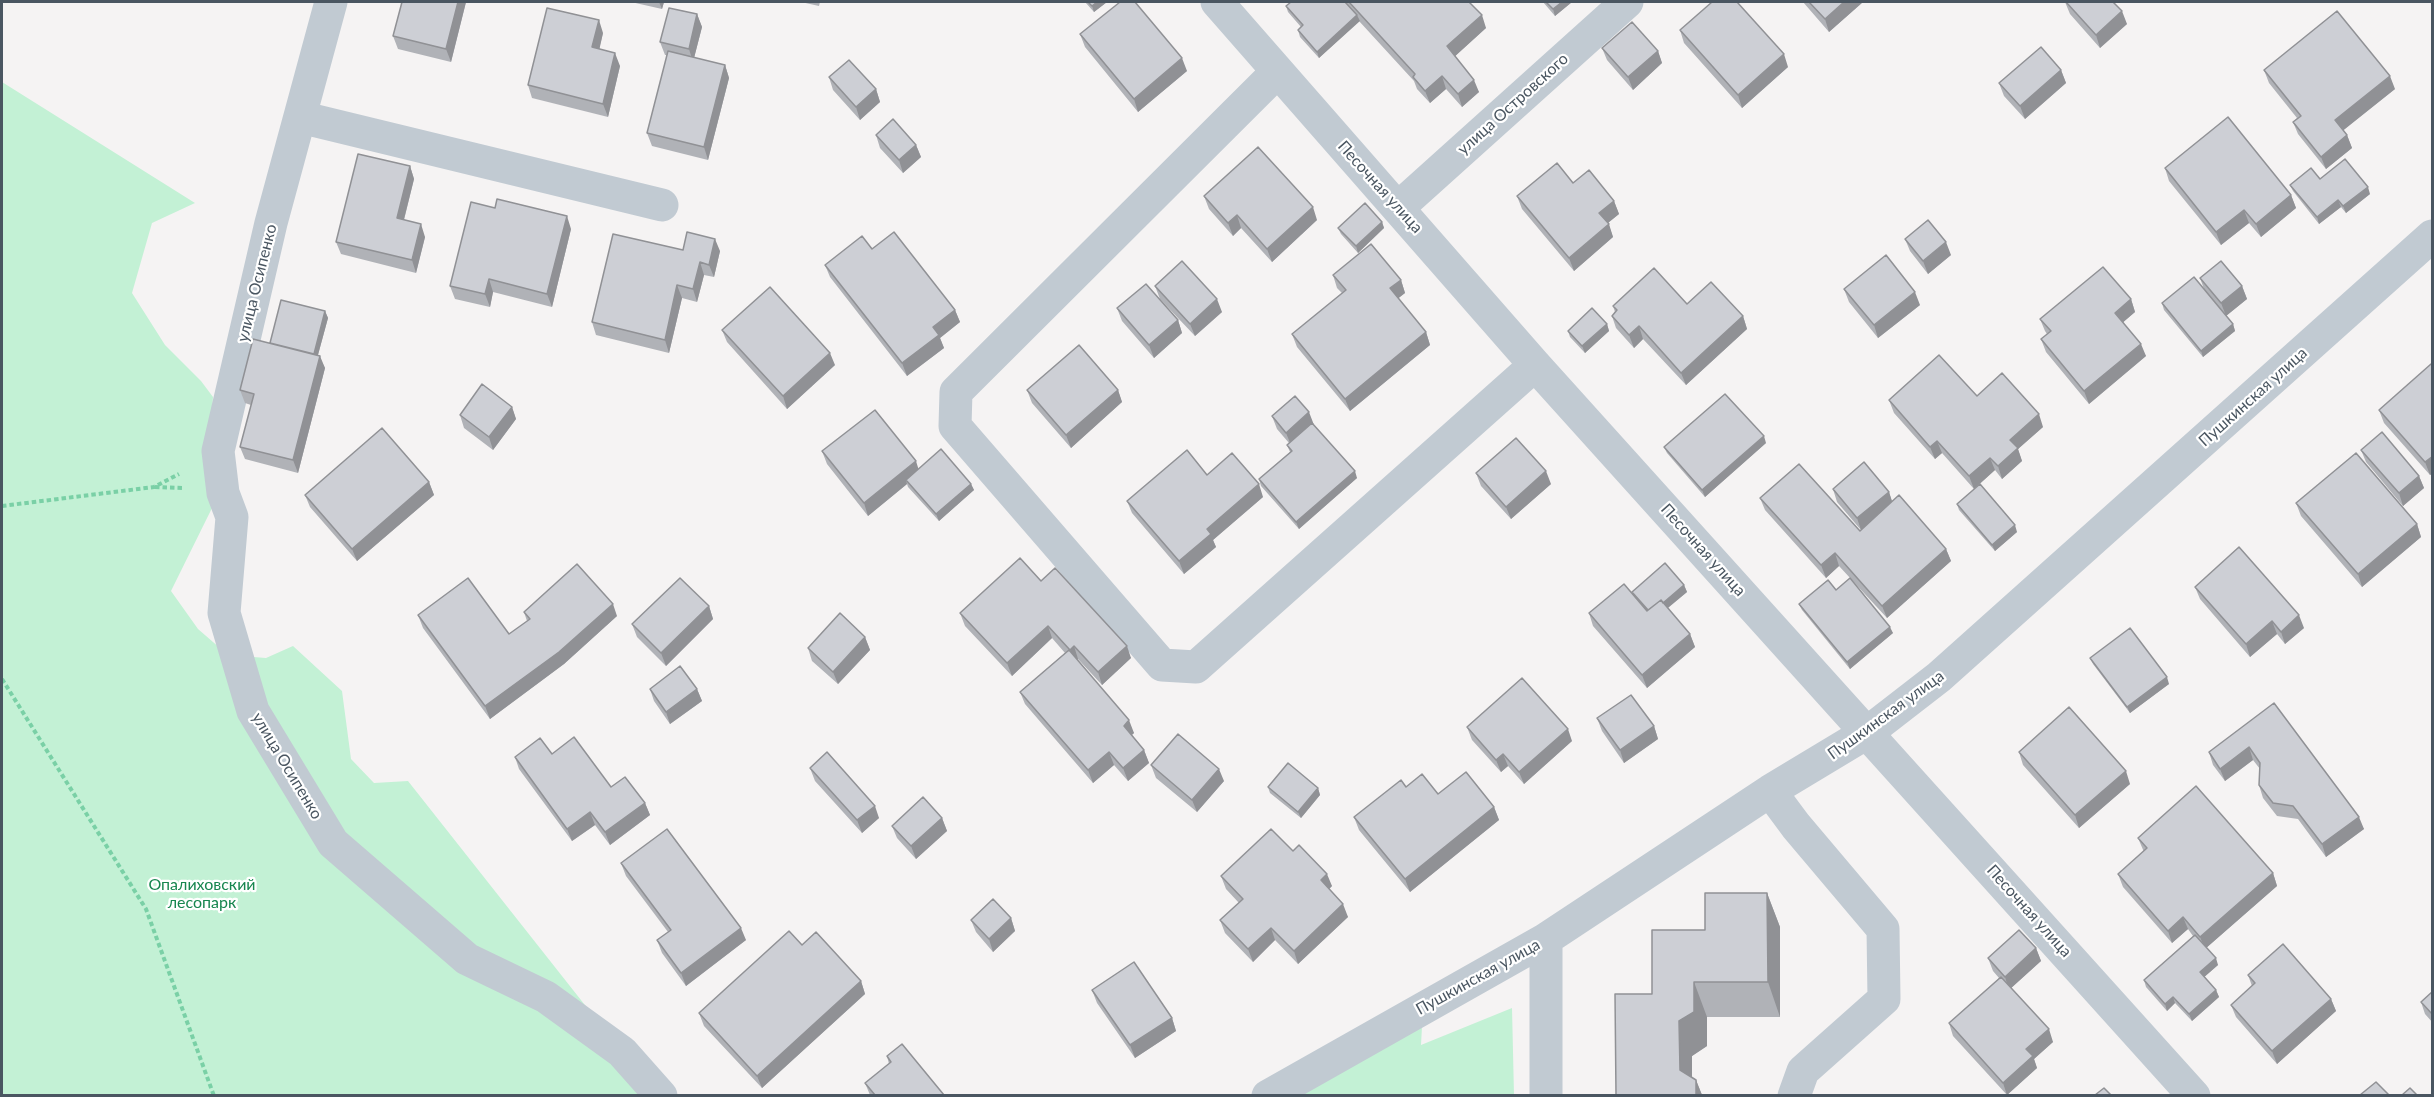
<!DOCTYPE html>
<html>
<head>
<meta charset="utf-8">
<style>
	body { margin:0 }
	#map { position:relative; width:2434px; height:1097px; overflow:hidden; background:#f5f3f3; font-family:Lato,sans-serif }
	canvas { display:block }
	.frame { position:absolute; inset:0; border:3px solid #4a5661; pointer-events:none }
</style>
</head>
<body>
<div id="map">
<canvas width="2434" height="1097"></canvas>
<div class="frame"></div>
</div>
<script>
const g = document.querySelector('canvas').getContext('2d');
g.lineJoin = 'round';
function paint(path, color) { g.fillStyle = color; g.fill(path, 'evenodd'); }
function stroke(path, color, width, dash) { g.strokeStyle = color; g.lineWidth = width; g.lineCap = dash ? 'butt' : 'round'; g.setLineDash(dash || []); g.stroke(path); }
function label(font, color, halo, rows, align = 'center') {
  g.font = font + ' Lato,sans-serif'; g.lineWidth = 4.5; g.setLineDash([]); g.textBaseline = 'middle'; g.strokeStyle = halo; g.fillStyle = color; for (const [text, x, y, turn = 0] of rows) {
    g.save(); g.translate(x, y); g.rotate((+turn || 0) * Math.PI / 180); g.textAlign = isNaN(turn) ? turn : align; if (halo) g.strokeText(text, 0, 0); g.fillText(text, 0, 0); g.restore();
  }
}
paint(new Path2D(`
	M2,82L195,203L152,223L132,293L165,345L201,381L213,397L209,460L213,506L171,591L198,629L228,655L266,658L293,646L342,691L351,759L374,783L408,781L622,1052L661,1095H2Z
	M1423,1008L1421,1045L1512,1008L1514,1095L1268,1096Z`), '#c3f1d5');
stroke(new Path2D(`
	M155,487L183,488
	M2,506L154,487L179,474
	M2,679L146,909L214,1096`), '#7ad0a6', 4, [4.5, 3]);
stroke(new Path2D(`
	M331,2L271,223L218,451L223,493L232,517L224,613L253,711L333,843L467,959L546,997L622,1052L661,1096
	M1217,2L1535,365L2194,1096
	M1277,72L956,392L955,426L1162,665L1196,667L1535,365
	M300,117L662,205
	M1399,207L1627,2
	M1770,791L1796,826L1883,929L1884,999L1803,1071L1794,1096
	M1546,939V1096
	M1268,1096L1546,939L1770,791L1868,732L1939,677L2432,236`), '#c1cad2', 33);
paint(new Path2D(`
	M402,2H466L451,62L398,49L393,36Z
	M631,2H664L662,9Z
	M801,2H820L819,6Z
	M1085,2H1107L1094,12Z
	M1291,2H1469L1486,28L1455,56L1479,92L1462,107L1446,89L1430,103L1417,89L1414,81L1359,21L1319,58L1300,37L1298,30L1301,27L1288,12L1286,6Z
	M1543,2H1572L1555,16Z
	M1803,2H1863L1829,32Z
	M2065,2L2127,24L2100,48L2070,14Z
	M697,14L702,27L694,58L725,65L729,78L708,160L652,146L647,133L667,55H665L660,42Z
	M1680,30L1788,67L1742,108L1684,43Z
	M603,33L599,49L620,66L608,117L532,98L528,85Z
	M1080,34L1187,71L1138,112L1085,47Z
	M1602,48L1658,51L1662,63L1633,90L1607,60Z
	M2061,70L2066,83L2025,119L2004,96L1999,83Z
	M2264,70L2395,89L2343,130L2347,135L2352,148L2326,169L2298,134L2293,122L2297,118L2269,83Z
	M829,77L876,89L880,102L860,120L833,90Z
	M876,135L916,145L921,157L903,173L880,148Z
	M410,166L414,179L404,220L425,237L416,273L341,254L336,242Z
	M2165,168L2291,195L2296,208L2261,237L2249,223L2221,245L2169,181Z
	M1573,183L1614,201L1619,214L1608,223L1613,237L1574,271L1522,209L1517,196Z
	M2290,185L2370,194L2346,213L2341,207L2319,224L2293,191Z
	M1204,196L1317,220L1272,262L1241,228L1233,236L1209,209Z
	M1382,222L1384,228L1358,253L1341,234L1338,228Z
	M571,229L552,307L493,292L490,307L455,299L450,286Z
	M1905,239L1951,255L1928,274L1910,251Z
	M872,249L955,310L960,322L940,338L944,348L907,376L830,277L825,265Z
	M683,250L720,251L714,277L704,275L697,302L682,298L669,353L596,335L592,322Z
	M1333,275L1401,280L1405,293L1398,298L1426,332L1430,345L1350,411L1297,347L1292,334L1342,293L1337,288Z
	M2200,278L2242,286L2247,299L2226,316L2233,324L2235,331L2203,357L2164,310L2162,303L2204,289Z
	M1155,286L1222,312L1195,336L1160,299Z
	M1844,289L1920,305L1878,338L1849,302Z
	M2131,299L2135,312L2123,322L2146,356L2089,404L2046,352L2041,339L2047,334L2045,331L2040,319Z
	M1687,304L1743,316L1747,329L1686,385L1643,339L1634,348L1616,328L1612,316L1615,312L1613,306Z
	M1117,308L1178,320L1182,333L1154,358L1122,321Z
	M325,311L328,318L318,355L325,368L298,473L245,459L240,447L251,405L245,403L240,390L270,343Z
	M1607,324L1609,331L1585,353L1570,337L1568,331Z
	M722,330L835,365L787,409L727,342Z
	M2433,366V473L2430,475L2384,423L2379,410Z
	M1027,390H1118L1122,402L1071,448L1032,403Z
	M1977,396L2043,427L2018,449L2022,461L2002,479L1995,470L1974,489L1942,453L1935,459L1894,413L1889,400Z
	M512,407L516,419L493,450L464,428L460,415Z
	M1272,416L1314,425L1357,478L1299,529L1261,486L1259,479L1290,452L1287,445L1289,443L1277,429Z
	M1766,443L1705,497L1667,453L1664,447Z
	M2361,450L2419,476L2424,488L2403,506L2366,462Z
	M822,451L918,469L971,484L974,490L939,521L908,487L907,484L868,516L827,464Z
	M1476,473L1551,484L1511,519L1481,486Z
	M1207,475L1263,497L1213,540L1216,547L1184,574L1132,513L1127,501Z
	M429,482L434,495L357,561L310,507L305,495Z
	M1833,489L1889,492L1892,502L1946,549L1951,561L1887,618L1839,566L1826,578L1765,510L1760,498L1860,531L1861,530L1837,502Z
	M2296,503L2417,524L2421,537L2362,587L2301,516Z
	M1957,504L2017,532L1995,551L1959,510Z
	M1041,581L1131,658L1102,685L1078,659L1077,660L1134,733L1132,735L1144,750L1149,763L1128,781L1114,765L1093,783L1025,704L1020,692L1065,653L1052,638L1012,676L965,626L960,613Z
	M1684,585L1687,592L1668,608L1690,634L1695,647L1647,688L1593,626L1589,613L1633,594Z
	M2195,587L2304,628L2285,644L2277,634L2250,657L2200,599Z
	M1836,590L1893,633L1850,669L1802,610L1799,604Z
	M709,606L713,619L666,666L637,637L632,624Z
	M524,612L617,616L564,664L490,719L423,628L418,615L509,634L527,621Z
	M865,637L870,650L838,684L812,661L808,648Z
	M2090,658L2169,684L2130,713L2093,664Z
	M650,689H697L702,701L670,724L654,701Z
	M2274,703L2364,829L2326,857L2298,819L2277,816L2263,798L2259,785L2260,769L2253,760L2225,781L2213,765L2209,752Z
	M1597,718L1654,726L1658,739L1624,763L1602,731Z
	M1467,727L1572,741L1524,784L1508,766L1501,772L1472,740Z
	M2019,752L2130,784L2079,828L2023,765Z
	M552,754L611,787L645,803L650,815L610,845L595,825L572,841L519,769L515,757Z
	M1151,765L1224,781L1197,812L1156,778Z
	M810,768L879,818L862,833L815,781Z
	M1268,787L1318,788L1320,795L1301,818L1270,793Z
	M1438,794L1494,807L1499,820L1410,892L1359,830L1354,817Z
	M942,818L947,831L916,859L897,838L892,826Z
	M2138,838L2273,873L2277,886L2206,948L2218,965L2204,977L2216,990L2219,997L2192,1021L2175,1003L2167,1011L2146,987L2144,980L2193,936L2188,929L2172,943L2123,887L2118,874L2144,852Z
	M1293,851L1332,886L1329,889L1348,917L1298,964L1275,940L1253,962L1225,933L1220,920L1239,903L1226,889L1221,876Z
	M621,863L746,940L686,986L662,953L657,940L668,932L626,876Z
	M1767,893L1780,927V1017H1707V1046L1692,1056V1077L1696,1080L1702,1095H1616L1652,994L1705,930Z
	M1011,918L1015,931L993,952L976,932L971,920Z
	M802,945L861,981L865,994L762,1088L704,1026L699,1013Z
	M2036,948L2041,961L2011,988L2053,1042L2034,1059L2037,1068L2007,1095L1953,1036L1949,1023L1999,978L1993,971L1988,958Z
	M2248,975L2331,999L2336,1011L2277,1064L2236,1017L2231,1005L2252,986Z
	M1092,990L1172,1018L1176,1031L1135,1058L1097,1003Z
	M2433,991V1023L2425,1014L2421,1002Z
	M887,1056L944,1095H870L865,1083L889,1064Z`), '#b0b2b7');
paint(new Path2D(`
	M458,2H466L451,62L446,49Z
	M659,2H664L662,9Z
	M1097,2H1107L1094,12L1092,6Z
	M1562,2H1572L1555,16L1553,9Z
	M1844,2H1863L1829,32L1825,19Z
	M2122,11L2127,24L2100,48L2096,35Z
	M697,14L702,27L693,62L689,49Z
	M1357,15L1360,21L1319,58L1317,52Z
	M1482,15L1486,28L1452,59L1447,46Z
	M599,20L603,33L597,60L592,47Z
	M1658,51L1662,63L1633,90L1628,77Z
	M615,53L620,66L608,117L603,104Z
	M1784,54L1788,67L1742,108L1738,95Z
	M1182,58L1187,71L1138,112L1134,99Z
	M725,65L729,78L708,160L704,147Z
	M2061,70L2066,83L2025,119L2020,106Z
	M1442,76L1446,89L1430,103L1425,91Z
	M2390,76L2395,89L2340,133L2335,120Z
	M1474,80L1479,92L1462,107L1458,94Z
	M876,89L880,102L860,120L856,107Z
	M2347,135L2352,148L2326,169L2321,157Z
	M916,145L921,157L903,173L899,160Z
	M410,166L414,179L401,231L397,218Z
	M2368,187L2370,194L2346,213L2343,206Z
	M2291,195L2296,208L2261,237L2256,224Z
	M2338,200L2341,207L2319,224L2317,217Z
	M1614,201L1619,214L1604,226L1599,213Z
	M1313,207L1317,220L1272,262L1267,249Z
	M2244,210L2249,223L2221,245L2216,232Z
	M1237,215L1241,228L1233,236L1228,223Z
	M567,216L571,229L552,307L547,294Z
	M1382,222L1384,228L1358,253L1356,246Z
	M421,224L425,237L416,273L412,260Z
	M1609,224L1613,237L1574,271L1569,258Z
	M715,239L720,251L714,277L709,265Z
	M1946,242L1951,255L1928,274L1923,261Z
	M700,262L704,275L697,302L693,289Z
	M489,279L493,292L490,307L485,294Z
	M1401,280L1405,293L1395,301L1390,288Z
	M677,285L682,298L669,353L665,340Z
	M2242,286L2247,299L2226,316L2221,303Z
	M1915,292L1920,305L1878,338L1874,325Z
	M1217,299L1222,312L1195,336L1190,324Z
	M2131,299L2135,312L2120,325L2115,313Z
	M955,310L960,322L940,338L944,348L907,376L902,363L933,327Z
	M325,311L328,318L316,362L314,356Z
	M1743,316L1747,329L1686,385L1681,373Z
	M1178,320L1182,333L1154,358L1149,345Z
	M1607,324L1609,331L1585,353L1582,346Z
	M2233,324L2235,331L2203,357L2201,351Z
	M1639,326L1643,339L1634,348L1629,335Z
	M1426,332L1430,345L1350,411L1345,399Z
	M2141,344L2146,356L2089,404L2084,391Z
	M830,353L835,365L787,409L783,396Z
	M320,356L325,368L298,473L293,460Z
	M1118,390L1122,402L1071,448L1066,435Z
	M512,407L516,419L493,450L489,437Z
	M1309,412L1314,425L1291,445L1286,433Z
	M2039,414L2043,427L2018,449L2022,461L2002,479L1998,466L2010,440Z
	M1764,436L1766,443L1705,497L1702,490Z
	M1937,441L1942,453L1935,459L1930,447Z
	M2433,456V473L2430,475L2425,462Z
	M1990,458L1995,470L1974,489L1969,476Z
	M916,461L920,474L906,480L907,484L868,516L864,503Z
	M1355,471L1357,478L1299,529L1296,522Z
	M1546,471L1551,484L1511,519L1506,507Z
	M2419,476L2424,488L2403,506L2399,493Z
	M429,482L434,495L357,561L352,549Z
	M971,484L974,490L939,521L936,514Z
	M1259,484L1263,497L1213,540L1216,547L1184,574L1179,561L1207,529Z
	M1889,492L1893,504L1861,530L1857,518Z
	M2417,524L2421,537L2362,587L2358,574Z
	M2015,525L2017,532L1995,551L1992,545Z
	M1946,549L1951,561L1887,618L1882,606Z
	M1835,553L1839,566L1826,578L1821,565Z
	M1684,585L1687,592L1653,620L1650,613Z
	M613,604L617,616L564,664L490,719L485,706Z
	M709,606L713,619L666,666L661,653Z
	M2299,615L2304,628L2285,644L2281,632Z
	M2272,621L2277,634L2250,657L2246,644Z
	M1048,626L1052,638L1012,676L1007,663Z
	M1890,627L1893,633L1850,669L1847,662Z
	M1690,634L1695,647L1647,688L1642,675Z
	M865,637L870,650L838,684L833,672Z
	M1074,646L1078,659L1075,663L1070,650Z
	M1127,646L1131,658L1102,685L1098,672Z
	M2167,677L2169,684L2130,713L2127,707Z
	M697,689L702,701L670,724L666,712Z
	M1129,720L1134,733L1128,738L1124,726Z
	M1654,726L1658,739L1624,763L1620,750Z
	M1568,729L1572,741L1524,784L1519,772Z
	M2249,747L2253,760L2225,781L2220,769Z
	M1144,750L1149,763L1128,781L1123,768Z
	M1109,752L1114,765L1093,783L1088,770Z
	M1503,754L1508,766L1501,772L1496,760Z
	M1219,769L1224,781L1197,812L1192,800Z
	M2126,771L2130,784L2079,828L2075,815Z
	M1318,788L1320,795L1301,818L1298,812Z
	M645,803L650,815L610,845L605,832Z
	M875,806L879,818L862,833L857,820Z
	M1494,807L1499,820L1410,892L1405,879Z
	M590,812L595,825L572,841L567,829Z
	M2359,817L2364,829L2326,857L2322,844Z
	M942,818L947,831L916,859L911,846Z
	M2273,873L2277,886L2205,949L2200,937Z
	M1327,874L1332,886L1325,893L1321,880Z
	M1767,893L1780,927V1017L1768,982Z
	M1343,904L1348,917L1298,964L1294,951Z
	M2183,917L2188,929L2172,943L2168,931Z
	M1011,918L1015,931L993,952L989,939Z
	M741,928L746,940L686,986L681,973Z
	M1271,928L1275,940L1253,962L1248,949Z
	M2036,948L2041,961L2009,990L2005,977Z
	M2216,958L2218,965L2202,979L2200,972Z
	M861,981L865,994L762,1088L757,1076Z
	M1694,982L1707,1017V1046L1692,1056V1095L1680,1070L1679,1021Z
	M2216,990L2219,997L2192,1021L2189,1014Z
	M2173,997L2175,1003L2167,1011L2165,1004Z
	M2331,999L2336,1011L2277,1064L2272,1051Z
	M1172,1018L1176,1031L1135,1058L1130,1045Z
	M2049,1029L2053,1042L2034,1059L2037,1068L2007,1095L2003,1083L2026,1049Z
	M1696,1080L1702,1095H1696Z`), '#909195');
const building = new Path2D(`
	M402,2H458L446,49L393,36Z
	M1088,2H1097L1092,6Z
	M1120,2H1135L1182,58L1134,99L1080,34Z
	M1291,2H1345L1357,15L1317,52L1298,30L1303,25L1286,6Z
	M1349,2H1469L1482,15L1447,46L1474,80L1458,94L1442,76L1425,91L1413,77L1415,74Z
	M1546,2H1562L1553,9Z
	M1712,2H1737L1784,54L1738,95L1680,30Z
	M1809,2H1844L1825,19Z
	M2066,2H2113L2122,11L2096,35Z
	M547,8L599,20L592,47L615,53L603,104L528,85Z
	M669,8L697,14L689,49L660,42Z
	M2337,11L2390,76L2335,120L2347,135L2321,157L2293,122L2301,116L2264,70Z
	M1632,22L1658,51L1628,77L1602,48Z
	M2041,47L2061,70L2020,106L1999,83Z
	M668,51L725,65L704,147L647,133Z
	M849,60L876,89L856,107L829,77Z
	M2228,117L2291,195L2256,224L2244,210L2216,232L2165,168Z
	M893,119L916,145L899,160L876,135Z
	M1258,147L1313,207L1267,249L1237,215L1228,223L1204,196Z
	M358,154L410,166L397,218L421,224L412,260L336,242Z
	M2345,159L2368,187L2343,206L2338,200L2317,217L2290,185L2311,168L2320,179Z
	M1557,163L1573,183L1589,170L1614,201L1599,213L1609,224L1569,258L1517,196Z
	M497,199L567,216L547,294L489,279L485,294L450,286L471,202L495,208Z
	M1365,203L1382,222L1356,246L1338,228Z
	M1928,220L1946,242L1923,261L1905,239Z
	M687,232L715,239L709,265L700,262L693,289L677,285L665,340L592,322L613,234L683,250Z
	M894,232L955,310L933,327L939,335L902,363L825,265L862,236L872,249Z
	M1371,244L1401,280L1390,288L1426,332L1345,399L1292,334L1346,290L1333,275Z
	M1886,255L1915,292L1874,325L1844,289Z
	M1182,261L1217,299L1190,324L1155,286Z
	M2221,261L2242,286L2221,303L2200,278Z
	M2103,267L2131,299L2115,313L2141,344L2084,391L2041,339L2051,331L2040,319Z
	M1654,268L1687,304L1711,282L1743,316L1681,373L1639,326L1629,335L1612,316L1617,310L1613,306Z
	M2194,277L2233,324L2201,351L2162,303Z
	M1146,284L1178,320L1149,345L1117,308Z
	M770,287L830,353L783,396L722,330Z
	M281,300L325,311L314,354L270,343Z
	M1592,308L1607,324L1582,346L1568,331Z
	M253,339L320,356L293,460L240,447L254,394L240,390Z
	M1079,345L1118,390L1066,435L1027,390Z
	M1939,355L1977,396L2002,373L2039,414L2010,440L2018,448L1998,466L1990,458L1969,476L1937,441L1930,447L1889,400Z
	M2431,364L2433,366V456L2425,462L2379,410Z
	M482,384L512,407L489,437L460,415Z
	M1725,394L1764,436L1702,490L1664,447Z
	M1295,396L1309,412L1286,433L1272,416Z
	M875,410L916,461L864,503L822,451Z
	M1312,423L1355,471L1296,522L1259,479L1292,451L1287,445Z
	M382,428L429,482L352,549L305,495Z
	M2382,432L2419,476L2399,493L2361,450Z
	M1516,438L1546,471L1506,507L1476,473Z
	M941,449L971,484L936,514L906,480Z
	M1187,450L1207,475L1232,453L1259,484L1207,529L1211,534L1179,561L1127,501Z
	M2356,453L2417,524L2358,574L2296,503Z
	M1864,462L1889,492L1857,518L1833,489Z
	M1799,464L1860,531L1899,495L1946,549L1882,606L1835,553L1821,565L1760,498Z
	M1980,484L2015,525L1992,545L1957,504Z
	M2239,547L2299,615L2281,632L2272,621L2246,644L2195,587Z
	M1020,558L1041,581L1055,568L1127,646L1098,672L1074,646L1070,650L1048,626L1007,663L960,613Z
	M1665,563L1684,585L1663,603L1661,600L1648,610L1632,592Z
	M577,564L613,604L559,652L485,706L418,615L468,578L509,634L530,619L524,612Z
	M680,578L709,606L661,653L632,624Z
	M1850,578L1890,627L1847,662L1799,604L1828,580L1836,590Z
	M1624,584L1647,611L1661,600L1690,634L1642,675L1589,613Z
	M840,613L865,637L833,672L808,648Z
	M2130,628L2167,677L2127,707L2090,658Z
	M1069,650L1129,720L1124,726L1144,750L1123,768L1109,752L1088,770L1020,692Z
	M680,666L697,689L666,712L650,689Z
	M1522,678L1568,729L1519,772L1503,754L1496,760L1467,727Z
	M1631,695L1654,726L1620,750L1597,718Z
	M2274,703L2359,817L2322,844L2293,806L2273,803L2259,785L2260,763L2249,747L2220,769L2209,752Z
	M2069,707L2126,771L2075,815L2019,752Z
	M1178,734L1219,769L1192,800L1151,765Z
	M574,737L611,787L625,777L645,803L605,832L590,812L567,829L515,757L540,738L552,754Z
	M827,752L875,806L857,820L810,768Z
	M1288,763L1318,788L1298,812L1268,787Z
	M1466,772L1494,807L1405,879L1354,817L1401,780L1406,787L1422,774L1438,794Z
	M2196,786L2273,873L2200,937L2183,917L2168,931L2118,874L2147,848L2138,838Z
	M923,797L942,818L911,846L892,826Z
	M667,829L741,928L681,973L657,940L671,930L621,863Z
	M1271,829L1293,851L1299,845L1327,874L1321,880L1343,904L1294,951L1271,928L1248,949L1220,920L1243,899L1221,876Z
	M1705,893H1767L1768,982H1694V1012L1679,1021L1680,1070L1696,1080V1095H1616L1615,994H1652V930H1705Z
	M993,899L1011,918L989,939L971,920Z
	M2019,930L2036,948L2005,977L1988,958Z
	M789,931L802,945L816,932L861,981L757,1076L699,1013Z
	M2195,935L2216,958L2200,972L2216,990L2189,1014L2173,997L2165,1004L2144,980Z
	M2283,944L2331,999L2272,1051L2231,1005L2255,983L2248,975Z
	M1134,962L1172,1018L1130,1045L1092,990Z
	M2001,977L2049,1029L2026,1049L2033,1056L2003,1083L1949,1023Z
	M2433,991V1015L2421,1002Z
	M902,1044L944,1095H875L865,1083L891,1062L887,1056Z
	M2376,1082L2389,1095H2360Z
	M2104,1088L2111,1095H2095Z
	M2410,1088L2417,1095H2402Z`);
paint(building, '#cdcfd5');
stroke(building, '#909195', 1.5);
label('16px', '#4a5661', '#fff', [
	["улица Островского",1513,104,-42],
	["Песочная улица",1380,187,48],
	["улица Осипенко",257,283,-76],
	["Пушкинская улица",2253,397,-42],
	["Песочная улица",1703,550,48],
	["Пушкинская улица",1886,715,-36],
	["улица Осипенко",287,766,59],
	["Песочная улица",2029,911,48],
	["Пушкинская улица",1478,977,-29]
]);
label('16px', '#17864f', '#fff', [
	["Опалиховский",202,885],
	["лесопарк",202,903]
]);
</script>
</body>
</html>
